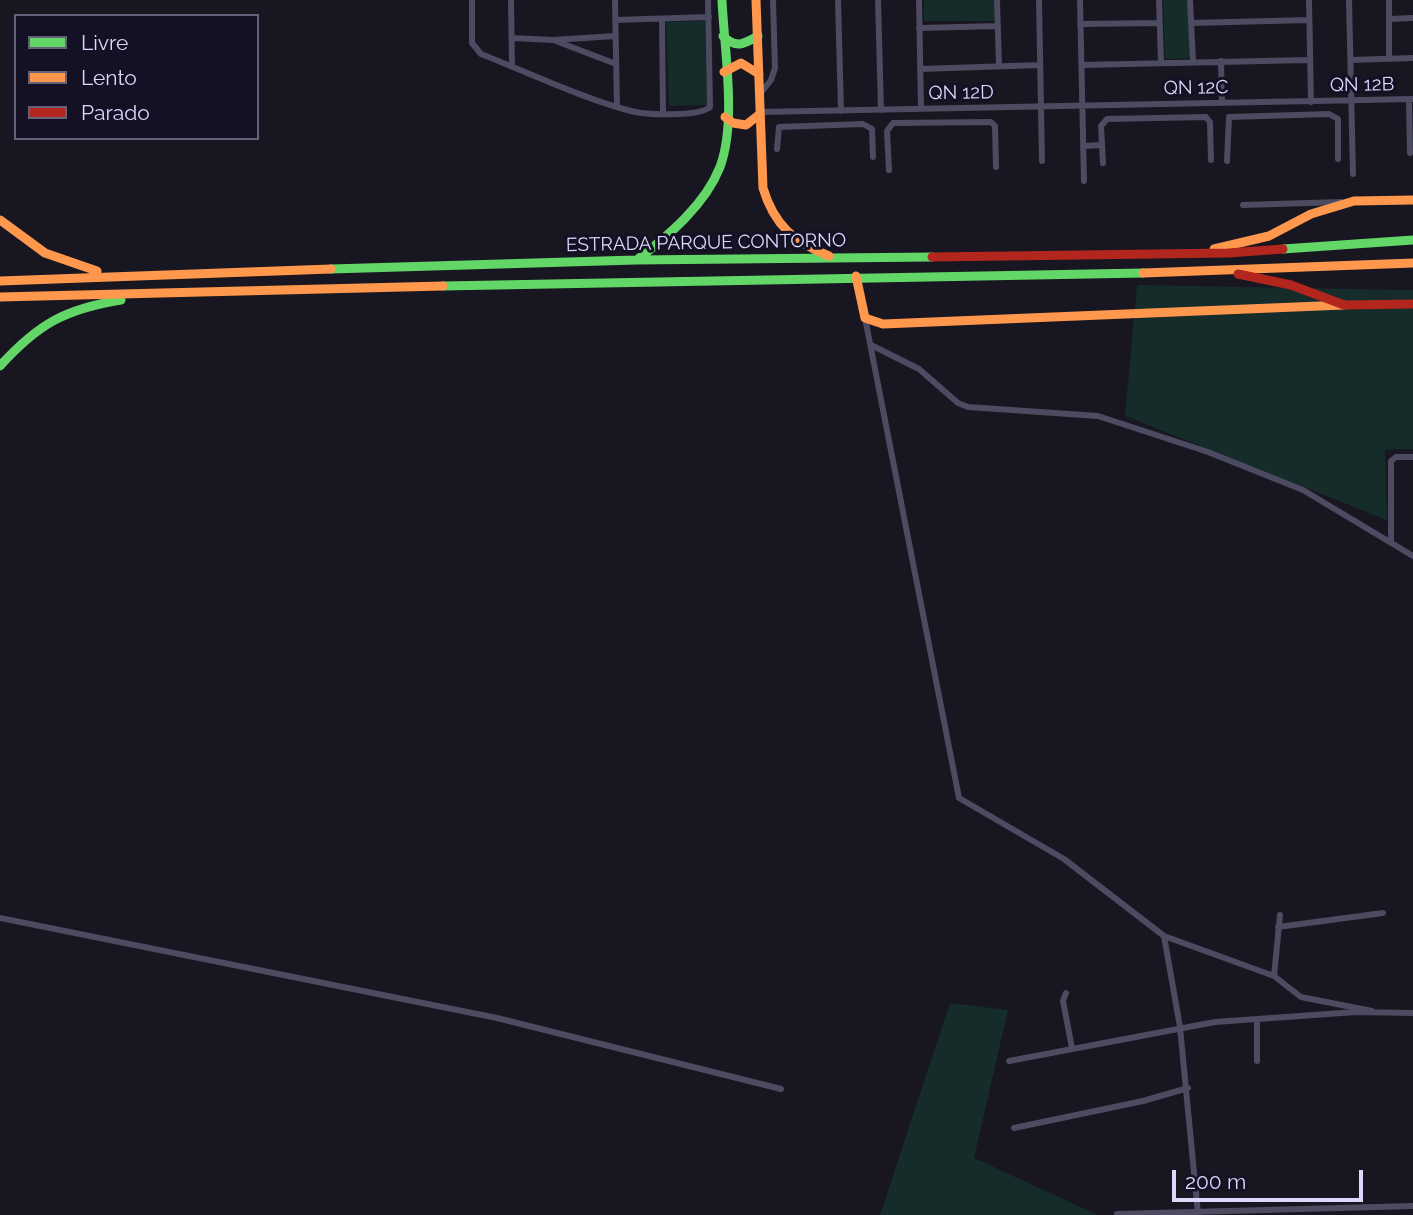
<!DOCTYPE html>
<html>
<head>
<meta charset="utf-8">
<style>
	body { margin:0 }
	#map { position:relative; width:1413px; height:1215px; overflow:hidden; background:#181620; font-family:Raleway,sans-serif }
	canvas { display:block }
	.legend { position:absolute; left:14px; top:14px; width:245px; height:126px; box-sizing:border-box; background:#141125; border:2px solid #64617b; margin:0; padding:9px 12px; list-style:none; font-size:21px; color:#dbd8fc }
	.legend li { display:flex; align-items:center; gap:14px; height:35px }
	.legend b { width:35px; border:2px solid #64617b }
	.scale { position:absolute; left:1172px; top:1170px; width:191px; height:32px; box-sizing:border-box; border:4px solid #dbd8fc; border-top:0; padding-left:9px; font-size:21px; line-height:24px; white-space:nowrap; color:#dbd8fc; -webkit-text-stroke:5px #141125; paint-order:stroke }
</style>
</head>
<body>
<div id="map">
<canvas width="1413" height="1215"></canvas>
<ul class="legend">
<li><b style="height:9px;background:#63d668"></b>Livre</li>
<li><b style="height:9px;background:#ff974d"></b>Lento</li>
<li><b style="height:9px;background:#b3261e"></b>Parado</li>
</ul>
<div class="scale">200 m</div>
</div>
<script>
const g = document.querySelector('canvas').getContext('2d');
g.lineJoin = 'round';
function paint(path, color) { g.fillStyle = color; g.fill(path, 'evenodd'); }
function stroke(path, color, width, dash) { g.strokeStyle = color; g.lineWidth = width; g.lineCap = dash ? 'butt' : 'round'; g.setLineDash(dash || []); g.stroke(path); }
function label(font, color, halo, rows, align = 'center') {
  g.font = font + ' Raleway,sans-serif'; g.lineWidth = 6; g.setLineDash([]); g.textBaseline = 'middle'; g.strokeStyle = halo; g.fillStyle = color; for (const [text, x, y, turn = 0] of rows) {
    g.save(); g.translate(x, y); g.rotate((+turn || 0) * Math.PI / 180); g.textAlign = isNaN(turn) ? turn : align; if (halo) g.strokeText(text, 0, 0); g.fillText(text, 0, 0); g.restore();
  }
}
paint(new Path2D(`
	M924,0H994V21H924Z
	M1163,0H1189L1191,58L1165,59Z
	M705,21L707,105L669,106L666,22Z
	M1137,285L1413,290V449L1385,450L1387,520L1125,416Z
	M950,1003L1008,1010L974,1158L1098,1215H880Z`), '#152c2b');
stroke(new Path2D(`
	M472,0V43L481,54C527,72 584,99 631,111C646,115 699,117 710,107L708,0
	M511,0L512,66
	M615,0L617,106
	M838,0L841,111
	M878,0L881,110
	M919,0L921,109
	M997,0L999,66
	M1039,0L1042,161
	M1080,0L1084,181
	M1159,0L1161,62
	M1190,0L1193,61
	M1309,0L1311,102
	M1349,0L1353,174
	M1389,0V58
	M662,19L663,114
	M1390,19L1413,18
	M615,20L709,17
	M1191,23L1309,20
	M1080,24L1160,23
	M919,28L998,26
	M512,38L553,40L615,36
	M556,41L616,64
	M1351,60L1413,58
	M1221,61L1222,103
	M1082,65L1309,60
	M920,69L1040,65
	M760,94L771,80L775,68L773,0
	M1409,100L1410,153
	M760,112L1413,99
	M1083,146L1102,145
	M777,149L779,127L863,124L872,129L873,157
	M1227,161L1229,117L1329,114L1338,119V159
	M1103,163L1101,126L1107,119L1206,117L1210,122L1211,160
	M889,170L887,131L893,123L991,122L995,126L996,167
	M1243,205L1341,202
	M865,318L959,798L1064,859L1164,936L1274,976L1301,997L1372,1011
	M871,345L919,369L958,403L968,407L1098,416L1208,452L1303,490L1413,556
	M1391,542V461L1396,457H1413
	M0,918L497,1018L781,1089
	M1278,927L1383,913
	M1164,936L1180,1027L1198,1214
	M1274,976L1280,915
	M1066,993L1063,1001L1072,1048
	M1257,1020V1061
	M1009,1061L1215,1022L1356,1012L1413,1013
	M1014,1128L1143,1101L1188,1088
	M1117,1214L1413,1206`), '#4c4b61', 6);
stroke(new Path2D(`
	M723,36C736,49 744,44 758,36
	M1283,249L1413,240
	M638,259C669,235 705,205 720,167C737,122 724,48 722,0
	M331,269L636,260L932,257
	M443,286L1143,273
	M0,366C38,324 65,309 121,300`), '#63d668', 9);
stroke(new Path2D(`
	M756,0L763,188C774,225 794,242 829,256
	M724,72L741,63L759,74
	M725,117L733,123L746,125L760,114
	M0,220L45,253L97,271
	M1214,249L1269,236L1311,214L1354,201L1413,200
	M1143,273L1413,263
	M856,276L865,318L883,324L1344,305
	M0,281L331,269
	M0,297L443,286`), '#ff974d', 9);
stroke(new Path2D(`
	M932,257L1228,253L1283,249
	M1238,274L1291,285L1344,305L1413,304`), '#b3261e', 9);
label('19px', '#dbd8fc', '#141125', [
	["QN 12B",1362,85,-1],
	["QN 12C",1196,88,-1],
	["QN 12D",961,93,-1],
	["ESTRADA PARQUE CONTORNO",706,243,-1]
]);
</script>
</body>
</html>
